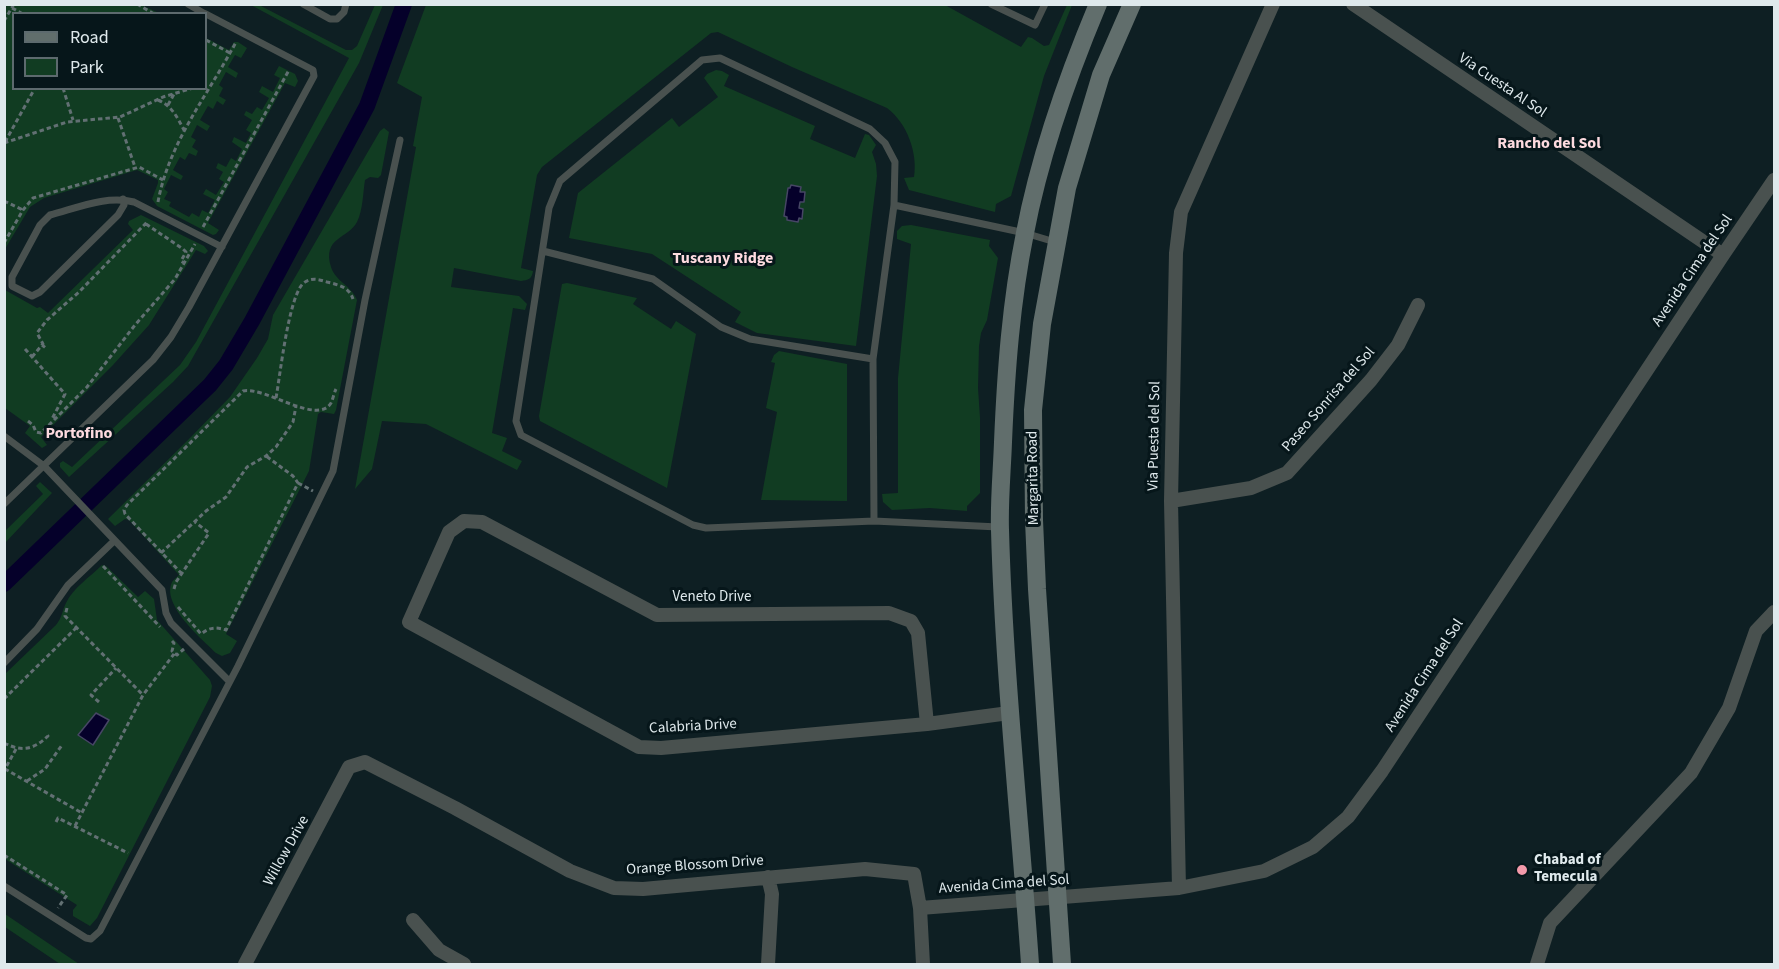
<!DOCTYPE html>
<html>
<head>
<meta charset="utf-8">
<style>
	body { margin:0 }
	#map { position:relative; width:1779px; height:969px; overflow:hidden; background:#0e1f23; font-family:"Source Sans 3",sans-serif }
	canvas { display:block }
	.frame { position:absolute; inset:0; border:6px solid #dfe9ec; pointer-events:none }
	.legend { position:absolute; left:12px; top:12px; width:195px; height:78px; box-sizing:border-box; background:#06161a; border:2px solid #5d6a6e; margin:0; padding:8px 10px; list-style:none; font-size:18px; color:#dfe9ec }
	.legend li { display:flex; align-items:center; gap:12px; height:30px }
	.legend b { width:30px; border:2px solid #5d6a6e }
</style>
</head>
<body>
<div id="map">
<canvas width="1779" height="969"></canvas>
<div class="frame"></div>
<ul class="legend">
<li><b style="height:8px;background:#616e6c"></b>Road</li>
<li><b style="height:16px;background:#113c22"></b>Park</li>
</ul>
</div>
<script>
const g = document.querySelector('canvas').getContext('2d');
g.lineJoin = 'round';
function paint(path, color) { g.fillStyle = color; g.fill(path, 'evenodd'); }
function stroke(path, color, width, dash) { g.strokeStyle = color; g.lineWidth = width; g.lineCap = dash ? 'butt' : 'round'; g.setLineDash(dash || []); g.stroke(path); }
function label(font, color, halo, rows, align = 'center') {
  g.font = font + ' "Source Sans 3",sans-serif'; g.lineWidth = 6; g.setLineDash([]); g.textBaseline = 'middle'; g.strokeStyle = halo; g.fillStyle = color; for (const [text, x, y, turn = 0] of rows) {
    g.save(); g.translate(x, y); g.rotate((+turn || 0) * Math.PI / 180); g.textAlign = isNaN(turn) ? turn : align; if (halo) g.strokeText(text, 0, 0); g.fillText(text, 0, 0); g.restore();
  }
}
paint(new Path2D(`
	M5,4L141,5L159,13L14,14V88H206V38L229,50L234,42H238L247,48L241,58L235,55L228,67L238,73L236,78L226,72L219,85L223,88L219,96L226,100L223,105L217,101L213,109L208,106L200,120L210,126L207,131L197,125L191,137L196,140L192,147L198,151L196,156L189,153L185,160L180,157L173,170L183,176L181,180L171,175L164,189L168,192L164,199L171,202L169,206L189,217L192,213L199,217L202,210L208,213L215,200L203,194L206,189L216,195L224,182L219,179L223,172L216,168L218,163L226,167L231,158L236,161L242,149L232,142L234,137L246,143L251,133L246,130L252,120L244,115L246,111L252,114L257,107L262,110L269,98L259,92L262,86L273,92L280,78L274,75L279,66L295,74L298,81L295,87L285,83L208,223L219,230L216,234L213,235L157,206L152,199L158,183V180L137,170L44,198L30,207L5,249Z
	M251,5H259L346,50H352L357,46L375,5H383L359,63L188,366L173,382L69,477L60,467V463L63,461L72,467L180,365L196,342L349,58Z
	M426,5H945L1021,47L1028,37L1032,38L1044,46L1049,45L1067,5H1072L1044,76L1011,196L996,204L995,212L909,190L904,178L914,177C918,153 907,123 887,108L792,67L718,32L711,33L542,167L537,175L521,268L533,271C532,279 528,280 521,281L454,268L451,287L519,296L527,304L525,310L513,308L492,433L507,438L502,451L522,461L517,470L426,424L382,421L372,469L355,489L416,147L413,146L422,97L397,83Z
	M716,70L722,71L729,75L724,86L815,126L810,139L855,158L865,134L869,135L876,145L872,152L876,164L877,176L856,346L757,333L735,322L741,312L652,254L569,238L578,193L672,118L679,127L718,97L704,78L707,74Z
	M377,72L384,76C359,133 327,187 297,242C268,297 241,356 199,402L5,589V576L211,375L240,331L367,94Z
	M384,128L389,132L381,175L378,178L370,177L365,180C363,192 363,210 357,222C348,239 322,237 331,267C335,281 352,286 357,300L336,410L334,414L321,412L318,414L309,471L226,634L237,641L230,653L222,656L216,653C202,639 161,605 172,582C174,579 177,577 179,575L129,520L125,519L115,526L108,519L188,440L230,397L257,358L268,339L273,315L380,131Z
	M141,215L204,246L208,251L205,254L196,250L149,325L113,365L41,437L47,445L42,448L25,433L30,426L5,408V290L37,308L40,307L48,313L133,230L128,224L129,221Z
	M911,225L990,240L989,246L998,258L987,320L981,333L979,346L978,388L980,418V493L967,506V511L930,508L892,510L883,502L882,494L898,493V378L911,244L897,239V231L902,226Z
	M567,283L637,298L633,304L671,329L676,321L696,334L667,488L540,421L539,416L562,284Z
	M779,351L847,364V501L761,500L777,412L766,408L775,363L771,362L774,355Z
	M40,482L52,493L5,543V531L43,494L36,486Z
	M102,565L106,566L138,597L145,591L154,599L157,620L210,680L212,686L210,697L97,918L90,926L73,916V910L77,905L5,859V674L56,625C62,618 62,611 66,603C73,588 90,577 102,565Z
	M5,914L79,964H60L5,927Z`), '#113c22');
const water = new Path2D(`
	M791,185L801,187L800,192H805L804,202H800L799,208L803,209L802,219L799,218L798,222L787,220V217L784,216L788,188H790Z
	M96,713L109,720L93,745L78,735Z`);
paint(water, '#05002a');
stroke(water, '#464664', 1.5);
stroke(new Path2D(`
	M4,584L210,385L226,365L252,321L367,106L404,4`), '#05002a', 16);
stroke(new Path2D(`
	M137,4L154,14
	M12,8L23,14
	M4,21L14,4
	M206,40L230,53
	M63,88L73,120
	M158,100C172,106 177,117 184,130
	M168,105L174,94
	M118,118L135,167
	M5,142L35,88
	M4,143L67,122L120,117L163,97L193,88
	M4,201L23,210
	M158,202C169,142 208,95 236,42
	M146,224L183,249L186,252L181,261L184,263
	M203,227L289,70
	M4,243L23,210L33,198L139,167L163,180
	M42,345L43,344L37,333L47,320L79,292L148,221
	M25,349L65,394L52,419
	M32,357L42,345L47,349
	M276,398C280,377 289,291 305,282C313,277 320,280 327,282C339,285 349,287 353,299
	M28,421L33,425L36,432L41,433L87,387L135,325L175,279L195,244
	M298,483L313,491
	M161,553L206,511L226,497L247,467L266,456L276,447L293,422L296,406
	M103,566L160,627
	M182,574L125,514L124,510L127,505L243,391C265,386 317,426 331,403C333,399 334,393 336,389
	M174,589L176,582L209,533L195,522
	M178,607L201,634C210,627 216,627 226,630L298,483L293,476L266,456
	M67,608L65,616L143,695
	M172,641L174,643L172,651L177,655L184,649
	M4,699L76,628
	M99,702L91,695L116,668
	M4,743C22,752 33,750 48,736L46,734
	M16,749L5,769L82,813
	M27,781L45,769L62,745
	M56,822L58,818L128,853
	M75,826L143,695L174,654
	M4,855L67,895L58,908`), '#627073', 3, [4.5, 3]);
stroke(new Path2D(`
	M188,4L205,14
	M303,4L330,19H337L344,12L346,4
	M991,4L1035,25L1045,4
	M123,199L124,205L118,215L40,292L32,296L12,286V277L40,225L50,215C77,208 106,195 134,202L222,247
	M894,205L1025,233L1055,242
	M543,251L653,279L721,327L750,339L873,359
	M4,436L44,466L162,590L166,613L171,623L229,681
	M4,504L153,360L171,337L189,307L314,76L313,70L206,14
	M874,521L873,359L894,205L895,162L885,143L870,129L720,58L702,60L560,181L549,208L516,421L521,435L693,525L706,528L874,521L998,527
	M4,663L37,629L68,585L114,541
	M4,886L86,938L91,939L100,931L238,666L333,471L365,300L400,140`), '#49514f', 7);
stroke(new Path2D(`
	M1353,4L1723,255
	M1171,501L1251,488L1287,473L1371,380L1398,345L1418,305
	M927,724L918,633L911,621L889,613L657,615L482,522L464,521L449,532L409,622L639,747L661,748L927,724L1009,713
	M1179,888L1171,501L1176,253L1181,212L1273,4
	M920,908L1179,888L1264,871L1313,847L1348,817L1382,771L1723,255L1774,180
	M413,920L439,950L464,964
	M245,964L349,767L365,762L455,808L570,871L614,888L643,889L865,869L914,874L920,908L923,964
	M768,964L772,894L768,877
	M1537,964L1550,923L1691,773L1729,708L1756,631L1774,612`), '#49514f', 14);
stroke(new Path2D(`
	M1030,964C1020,820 1004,675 1000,530C999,501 1002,471 1003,442C1006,371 1011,302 1025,233C1040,154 1067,78 1098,4
	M1062,964L1037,589L1034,520L1033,410L1042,324L1067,188L1101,75L1132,4`), '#616e6c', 18);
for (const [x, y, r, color] of [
	[1522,870,6,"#f39aaa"]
]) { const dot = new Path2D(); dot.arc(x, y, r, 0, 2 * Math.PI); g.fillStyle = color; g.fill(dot); stroke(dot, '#06161a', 2); }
label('15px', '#dfe9ec', '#06161a', [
	["Via Cuesta Al Sol",1502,86,34],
	["Avenida Cima del Sol",1693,271,-56],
	["Paseo Sonrisa del Sol",1329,400,-49],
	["Via Puesta del Sol",1155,436,-89],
	["Margarita Road",1034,478,-91],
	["Veneto Drive",712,598],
	["Avenida Cima del Sol",1425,676,-57],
	["Calabria Drive",693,727,-3],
	["Willow Drive",287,851,-61],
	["Orange Blossom Drive",695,866,-4],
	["Avenida Cima del Sol",1004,885,-4]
]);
label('bold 15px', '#dfe9ec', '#06161a', [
	["Chabad of",1534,861],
	["Temecula",1534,878]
], 'left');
label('bold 16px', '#fddadf', '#06161a', [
	["Rancho del Sol",1549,144],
	["Tuscany Ridge",723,259],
	["Portofino",79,434]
]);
</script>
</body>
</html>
